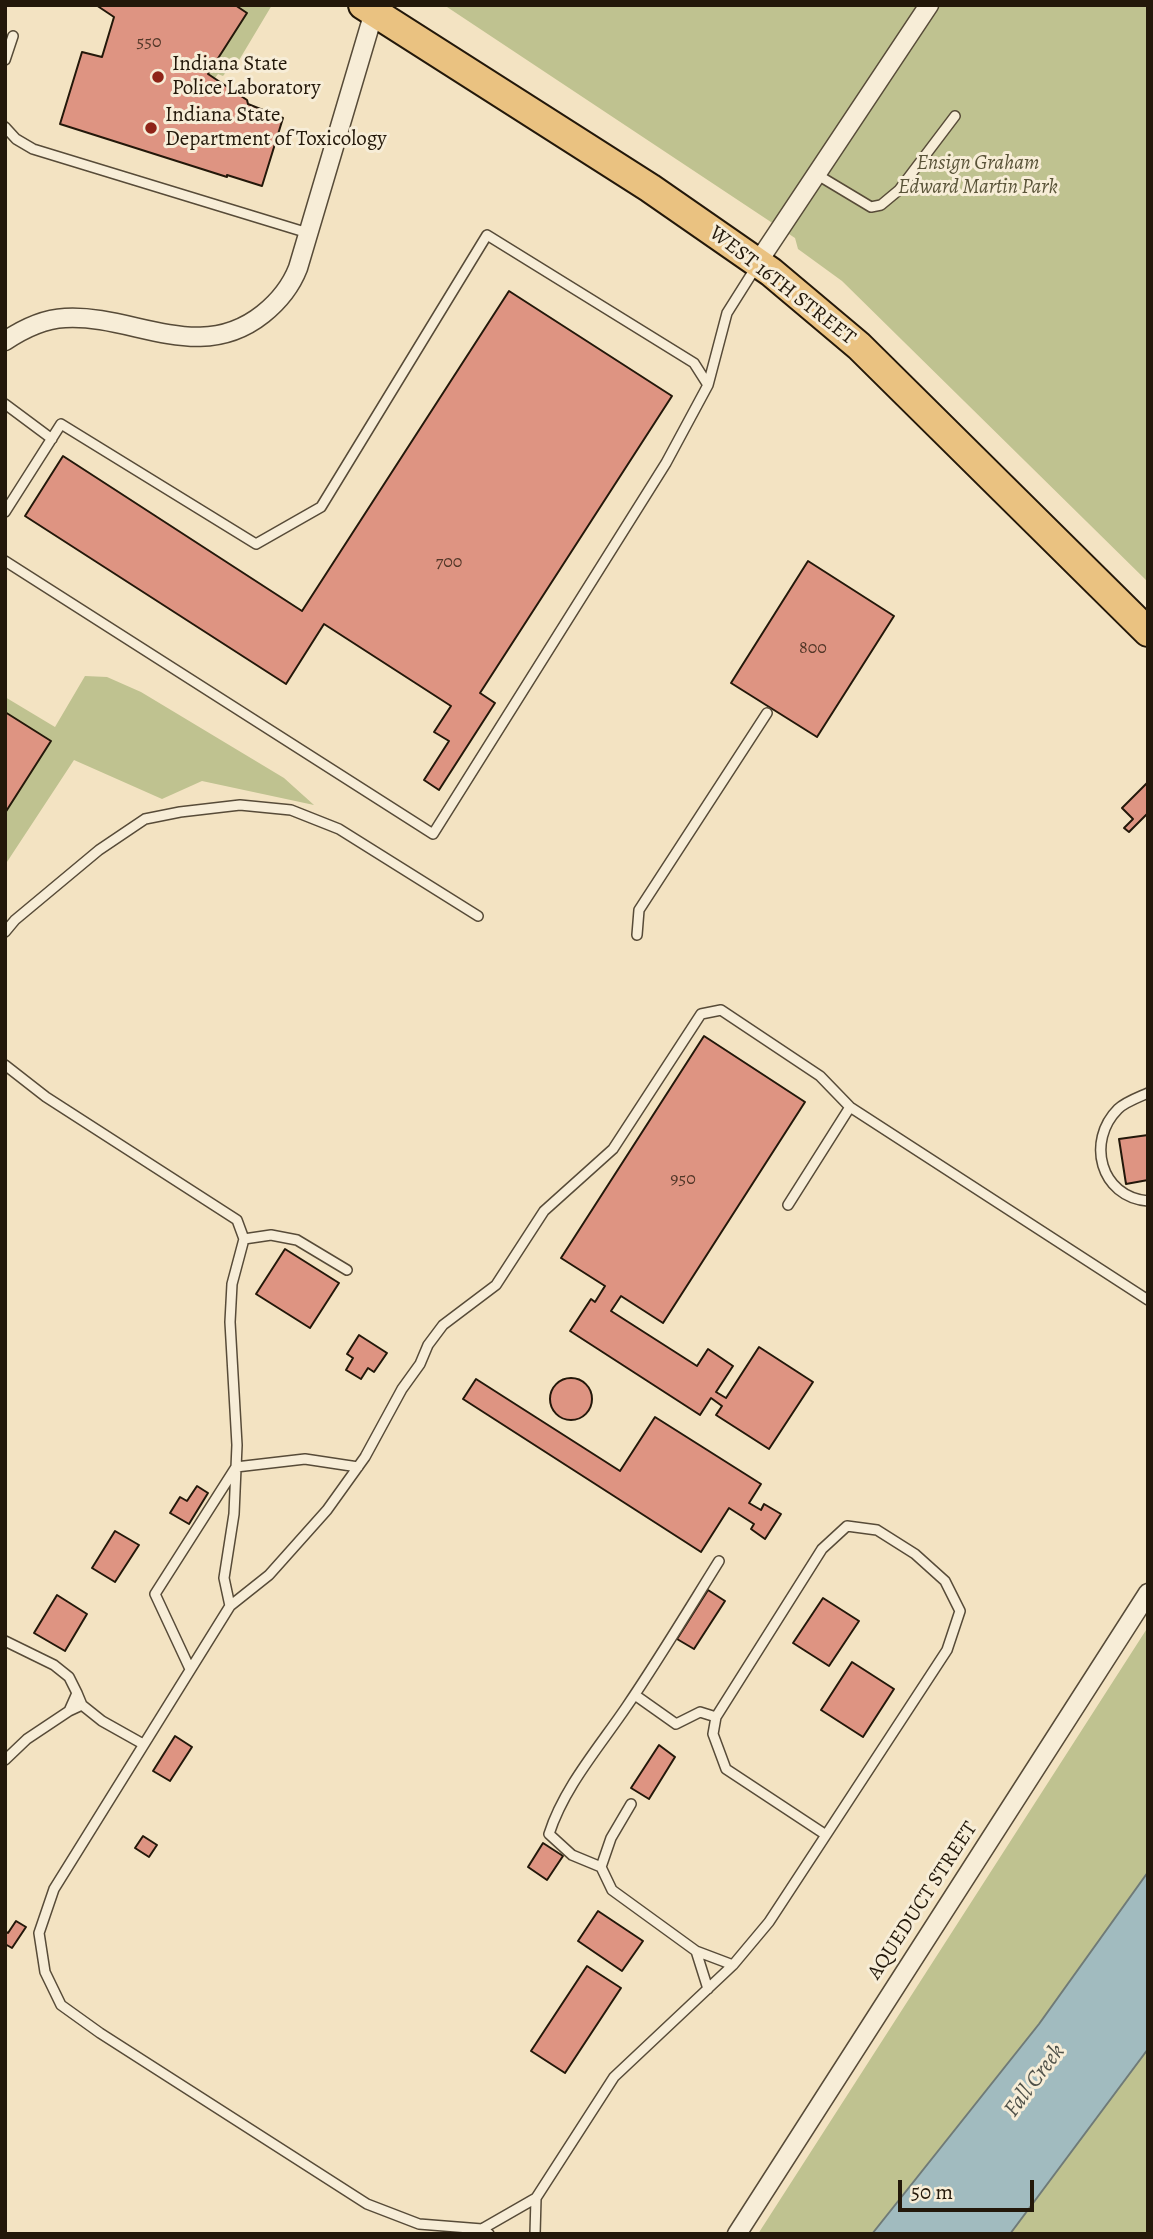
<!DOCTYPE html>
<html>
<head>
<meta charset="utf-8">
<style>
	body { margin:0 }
	#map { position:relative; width:1153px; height:2239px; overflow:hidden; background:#f3e3c2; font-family:Alegreya,serif }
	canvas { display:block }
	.frame { position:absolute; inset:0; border:7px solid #23180a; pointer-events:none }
	.scale { position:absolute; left:898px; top:2180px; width:136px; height:32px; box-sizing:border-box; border:4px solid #23180a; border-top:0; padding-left:9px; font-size:21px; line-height:24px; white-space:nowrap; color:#23180a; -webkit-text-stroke:5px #f7edd7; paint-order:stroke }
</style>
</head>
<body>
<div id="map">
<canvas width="1153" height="2239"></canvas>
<div class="frame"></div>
<div class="scale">50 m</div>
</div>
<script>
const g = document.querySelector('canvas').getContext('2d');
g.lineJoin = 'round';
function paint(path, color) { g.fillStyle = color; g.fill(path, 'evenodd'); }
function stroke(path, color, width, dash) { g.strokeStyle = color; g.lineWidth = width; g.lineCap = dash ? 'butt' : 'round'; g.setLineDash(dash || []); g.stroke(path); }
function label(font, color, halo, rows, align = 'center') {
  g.font = font + ' Alegreya,serif'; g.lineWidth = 6; g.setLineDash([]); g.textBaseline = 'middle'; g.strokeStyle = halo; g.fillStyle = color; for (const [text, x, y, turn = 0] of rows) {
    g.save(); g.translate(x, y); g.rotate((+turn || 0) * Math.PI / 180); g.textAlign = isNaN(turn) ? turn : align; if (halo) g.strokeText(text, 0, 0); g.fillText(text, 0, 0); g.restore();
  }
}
paint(new Path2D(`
	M235,5H272L232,72L227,71L223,76L218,74L215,78L208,74Z
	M444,5H1148V582L842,281L798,249L795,238Z
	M85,676L107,677L141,692L284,778L314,805L202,781L162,799L74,760L5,865V813L51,741L5,712V697L55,727Z
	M1148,1627V1872L1141,1883L1039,2024L872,2234H758Z
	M1148,2049V2234H1010Z`), '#bfc290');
const water = new Path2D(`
	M1148,1872V2049L1010,2234H872L1039,2024Z`);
paint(water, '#a1bbbf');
stroke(water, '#6f7a77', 2);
const building = new Path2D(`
	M96,5H235L247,13L208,74L247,100L248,104L283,118L262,186L227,175V177L60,124L82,52L102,57L114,17Z
	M509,291L672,396L480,693L495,703L439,790L424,780L449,741L434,732L451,706L324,624L286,684L25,516L63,456L302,611Z
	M808,561L894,616L817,737L731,683Z
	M5,712L51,741L5,813Z
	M1147,783L1148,813L1129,832L1124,828L1133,819L1122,808Z
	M704,1036L805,1102L663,1323L621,1296L611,1311L697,1366L708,1349L733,1366L716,1392L726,1398L759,1347L813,1382L769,1449L716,1415L722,1406L711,1398L700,1415L570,1331L591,1299L595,1302L605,1286L561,1258Z
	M1148,1135V1180L1126,1184L1119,1139Z
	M285,1249L339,1283L310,1328L256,1294Z
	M359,1335L387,1353L374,1372L368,1368L361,1379L346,1370L353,1358L347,1354Z
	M550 1399a21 21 0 1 1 42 0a21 21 0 1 1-42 0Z
	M476,1379L620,1471L655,1417L761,1484L749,1503L761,1510L764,1504L781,1514L765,1539L751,1529L754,1524L729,1508L701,1552L463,1399Z
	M197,1486L208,1493L189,1524L170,1513L180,1497L187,1501Z
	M115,1531L139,1545L115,1582L92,1568Z
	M708,1590L725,1601L694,1649L677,1639Z
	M57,1595L87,1614L65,1651L34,1633Z
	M823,1598L859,1621L829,1666L793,1643Z
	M852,1662L894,1689L863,1737L821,1710Z
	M175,1736L192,1747L170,1781L153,1771Z
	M659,1745L675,1757L649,1799L631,1788Z
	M143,1836L157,1845L149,1857L135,1848Z
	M543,1843L563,1856L547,1880L528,1867Z
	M598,1911L643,1941L622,1971L578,1941Z
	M16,1921L26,1927L12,1948L5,1944V1931L8,1933Z
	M587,1966L621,1988L565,2073L531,2051Z`);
paint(building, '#de9482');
stroke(building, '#23180a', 2);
const lane = new Path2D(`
	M5,60L13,36
	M5,127L16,139L33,149L308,233
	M816,174L871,207L881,205L899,190L955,116
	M5,404L52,439
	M5,512L61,424L256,544L321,507L487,235L694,363L708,385
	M5,561L433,834L666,463L708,385L727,313L756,267
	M5,932L15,920L99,850L145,819L180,812L240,805L291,810L339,829L478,916
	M637,935L639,910L767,713
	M5,1065L46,1097L237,1220L244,1239L271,1235L297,1240L347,1270
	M1148,1093C1139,1097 1125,1102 1118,1109C1086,1141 1100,1197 1148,1201
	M788,1205L850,1107L1148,1300
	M847,1526L877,1530L915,1554L945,1581L960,1611L947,1650L826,1835L726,1769L713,1734L716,1717L822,1549Z
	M230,1606L224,1578L234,1514L237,1445L230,1322L232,1284L244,1239
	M5,1641L54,1665L69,1677L77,1693
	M190,1669L155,1594L236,1467L305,1459L358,1467
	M635,1695L676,1724L700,1712L716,1717
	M82,1705L77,1693L69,1711L82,1705L102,1721L143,1744
	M5,1760L27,1739L69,1711
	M601,1867L611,1838L631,1804
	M696,1951L612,1890L601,1867L572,1855L549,1834C564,1787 600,1746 627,1706C659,1659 689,1609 719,1561
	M708,1989L696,1951L733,1965
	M536,2198L614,2077L733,1965L769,1922L826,1835
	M482,2229L536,2198L535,2234
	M489,2234L482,2229L419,2224L367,2204L100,2033L61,2005L45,1972L39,1933L54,1889L230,1606L269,1575L327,1510L365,1457L402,1389L420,1364L428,1345L443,1325L496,1285L544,1211L613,1149L701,1014L721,1010L820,1076L850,1107`);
const street = new Path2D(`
	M758,262L929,5
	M5,341C23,329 43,319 65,318C133,314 199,365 263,314C278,302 291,286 298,268L374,12
	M737,2234L1148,1593`);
const primary = new Path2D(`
	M363,5L650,188L771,272L859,346L1148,632`);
stroke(lane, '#574b38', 12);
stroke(street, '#574b38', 21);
stroke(primary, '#23180a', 32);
stroke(lane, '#f7edd7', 9);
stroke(street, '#f7edd7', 18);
stroke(primary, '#eac281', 28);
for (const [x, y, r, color] of [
	[158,77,7,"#8f2418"],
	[151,128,7,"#8f2418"]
]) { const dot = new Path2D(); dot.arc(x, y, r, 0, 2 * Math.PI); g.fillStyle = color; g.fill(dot); stroke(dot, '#f7edd7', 2.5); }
label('18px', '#523728', null, [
	["550",149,43],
	["700",449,563],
	["800",813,649],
	["950",683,1180]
]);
label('21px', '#23180a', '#f7edd7', [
	["Indiana State",172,65],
	["Police Laboratory",172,89],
	["Indiana State",165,116],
	["Department of Toxicology",165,140]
], 'left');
label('italic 21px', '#5a5439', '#f7edd7', [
	["Ensign Graham",978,164],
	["Edward Martin Park",978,188]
]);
label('21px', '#23180a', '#f7edd7', [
	["WEST 16TH STREET",782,286,38],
	["AQUEDUCT STREET",923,1901,-57]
]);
label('italic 23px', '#4f5149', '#f7edd7', [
	["Fall Creek",1035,2081,-53]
]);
</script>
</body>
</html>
